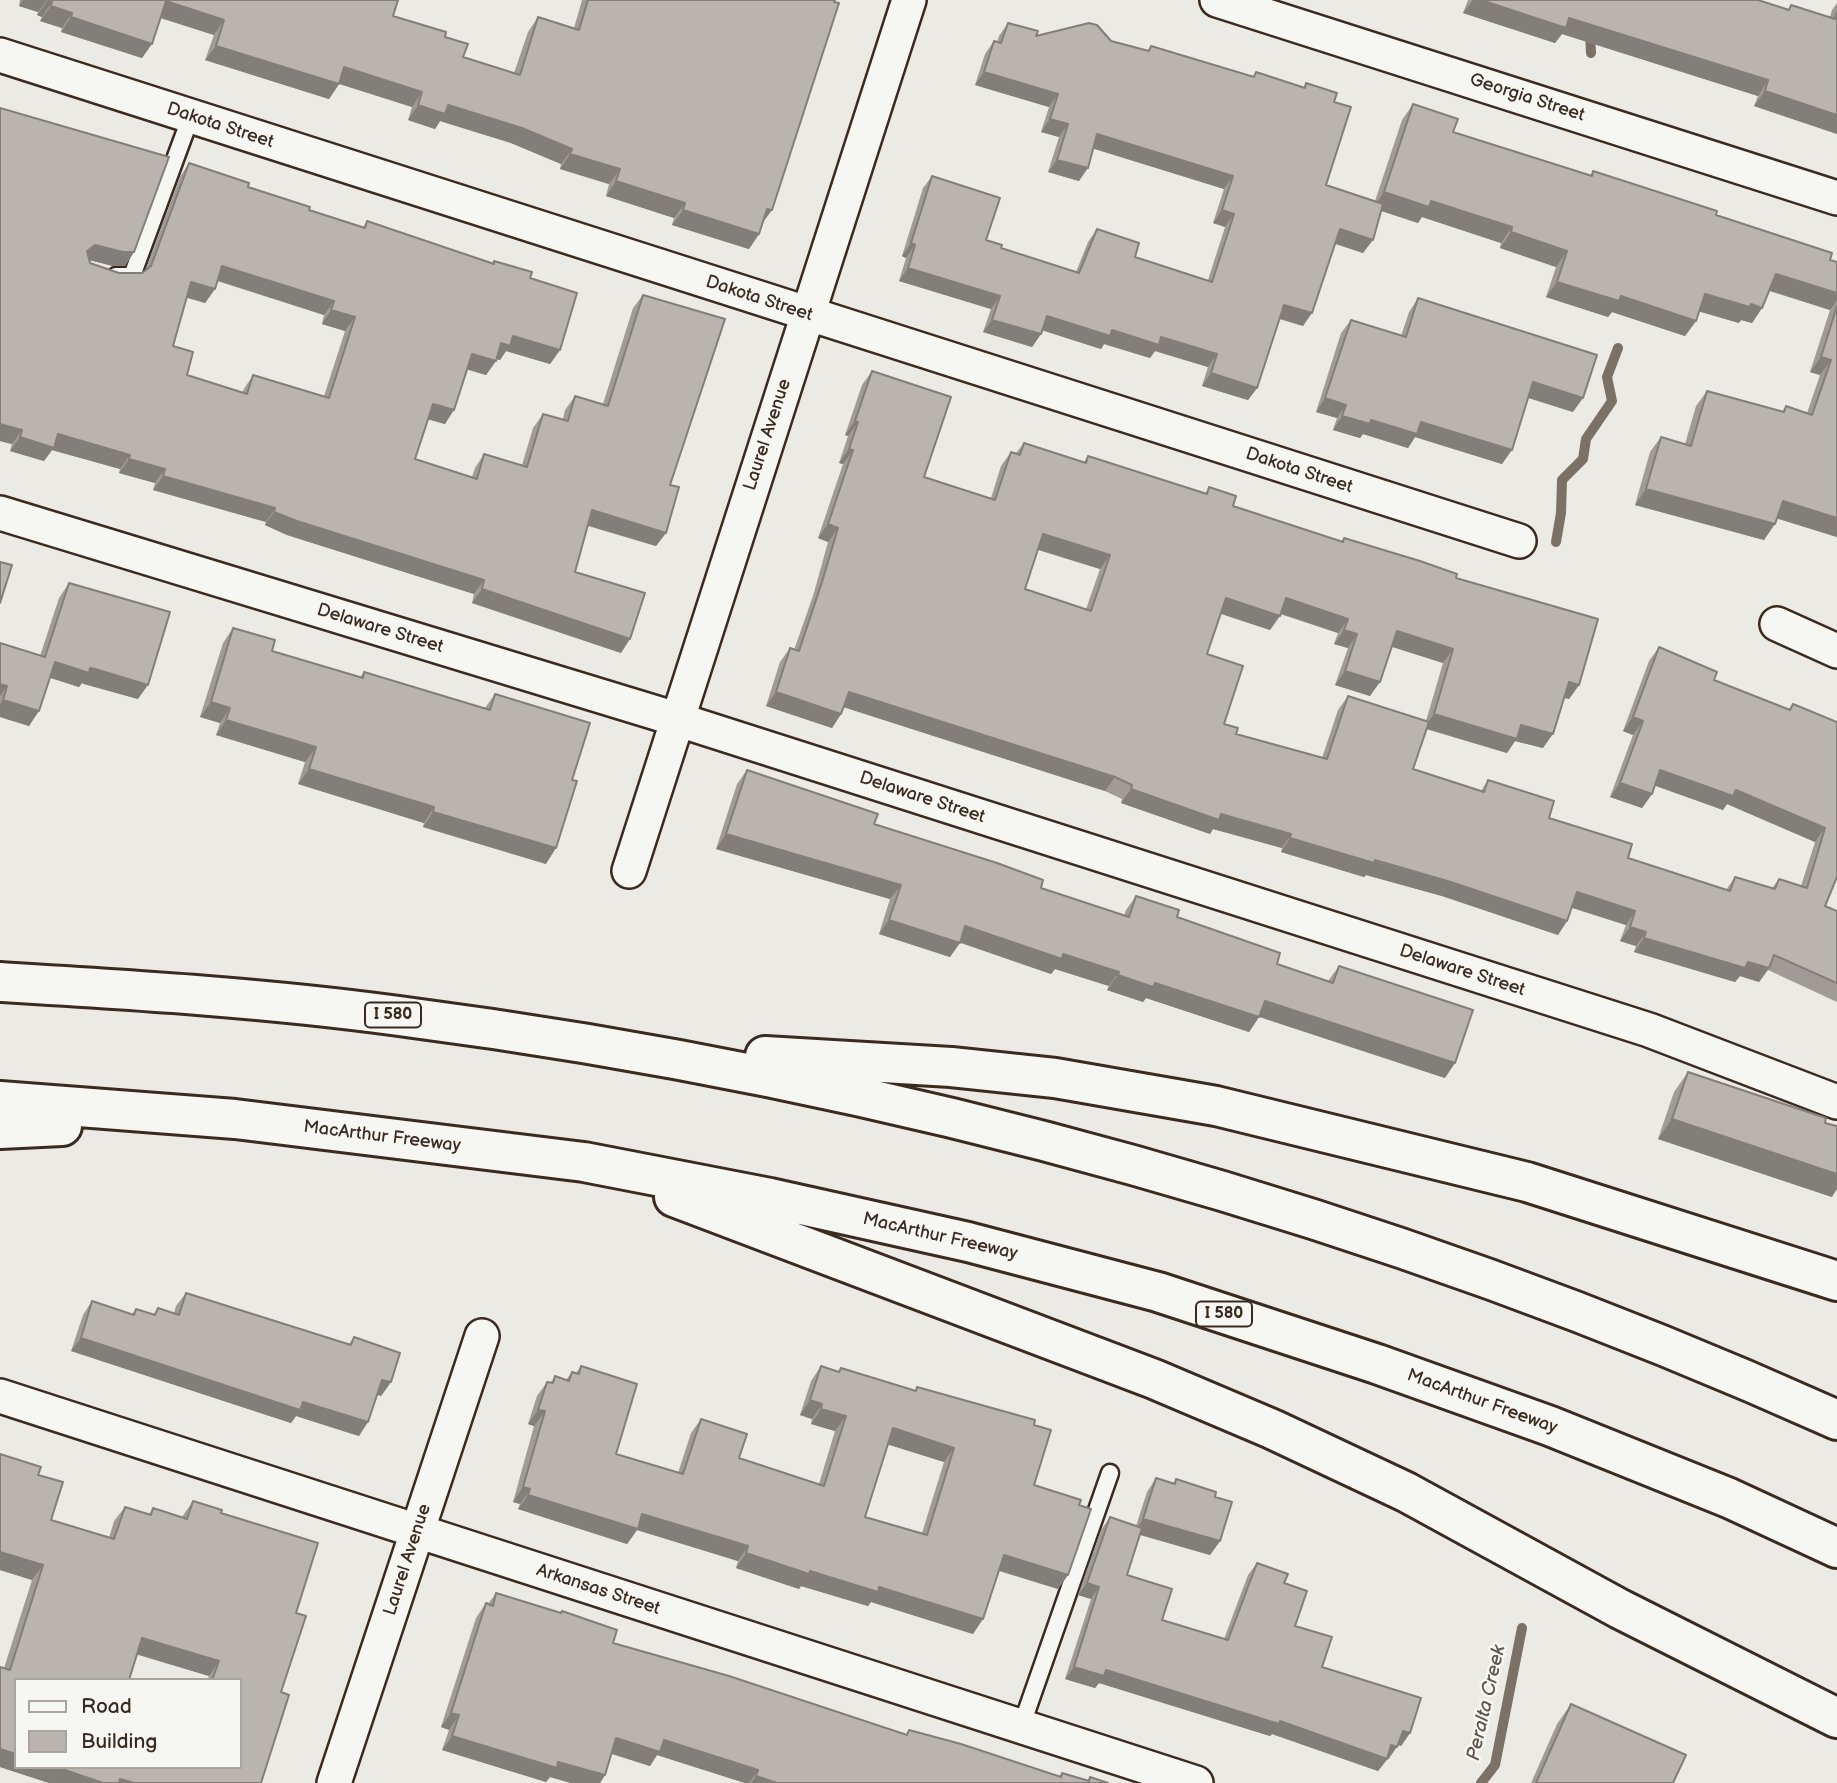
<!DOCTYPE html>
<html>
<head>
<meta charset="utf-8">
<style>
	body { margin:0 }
	#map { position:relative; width:1837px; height:1783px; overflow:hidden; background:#ebeae5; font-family:"Balsamiq Sans",sans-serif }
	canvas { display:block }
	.legend { position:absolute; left:14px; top:1678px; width:228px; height:91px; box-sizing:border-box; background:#f6f6f2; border:2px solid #aba49d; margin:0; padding:9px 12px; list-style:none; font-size:21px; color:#3b2a1e }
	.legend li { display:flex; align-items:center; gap:14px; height:35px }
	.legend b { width:35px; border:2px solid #aba49d }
</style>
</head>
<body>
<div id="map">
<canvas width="1837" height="1783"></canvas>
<ul class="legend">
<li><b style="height:9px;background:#f6f6f2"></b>Road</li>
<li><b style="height:19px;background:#bab4ae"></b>Building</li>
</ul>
</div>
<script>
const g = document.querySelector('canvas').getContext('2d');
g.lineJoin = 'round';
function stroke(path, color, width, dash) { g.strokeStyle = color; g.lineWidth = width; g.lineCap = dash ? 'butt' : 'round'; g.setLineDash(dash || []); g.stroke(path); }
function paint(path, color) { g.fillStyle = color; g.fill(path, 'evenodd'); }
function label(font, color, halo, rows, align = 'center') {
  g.font = font + ' "Balsamiq Sans",sans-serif'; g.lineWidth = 5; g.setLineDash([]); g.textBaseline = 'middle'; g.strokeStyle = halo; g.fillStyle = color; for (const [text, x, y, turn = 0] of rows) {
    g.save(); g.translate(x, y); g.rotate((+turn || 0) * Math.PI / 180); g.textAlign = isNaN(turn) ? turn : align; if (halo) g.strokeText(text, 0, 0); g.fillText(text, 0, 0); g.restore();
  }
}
stroke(new Path2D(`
	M1590,31L1591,53
	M1556,542L1561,513L1562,480L1583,459L1586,439L1612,401L1607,377L1618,348
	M1481,1783L1495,1765L1522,1628`), '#7c7167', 10);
const service = new Path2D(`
	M116,276H132L191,116
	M1021,1727L1110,1473`);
const minor = new Path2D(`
	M1217,0L1837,198
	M0,55L1519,541
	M0,513L676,719L1649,1030L1837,1102
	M1777,624L1837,651
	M629,871L909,0
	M0,1396L1196,1783
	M334,1783L482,1336`);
const motorway = new Path2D(`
	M0,982C133,990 267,998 399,1016C894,1080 1382,1215 1837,1420
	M765,1056L951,1067L1055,1078L1216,1106L1527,1182L1837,1281
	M0,1101L235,1119L584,1162L770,1198L968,1242L1158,1292L1377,1364L1550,1426L1729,1498L1837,1548
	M0,1129L62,1126
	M674,1197L1154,1379L1272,1429L1406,1492L1620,1609L1837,1718`);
stroke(service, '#3b2a1e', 21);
stroke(minor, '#3b2a1e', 38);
stroke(motorway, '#3b2a1e', 44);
stroke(service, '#f6f6f2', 16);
stroke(minor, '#f6f6f2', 33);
stroke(motorway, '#f6f6f2', 38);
paint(new Path2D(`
	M20,0H398L393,16L445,37L463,57L514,73L528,32L538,17L574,28L582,0H835L759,234L749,249L672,225L674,218L606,196L609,184L560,169L561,164L511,143L440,121L435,129L408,120L412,107L339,84L329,99L205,60L214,35L160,18L142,58L61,32L62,28L40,21L42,17L37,15L38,12L19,6Z
	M1468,0H1758L1788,10L1791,5L1830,17L1832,10L1837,3V134L1754,106L1758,96L1562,34L1555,43L1463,13Z
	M1008,23L1036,36L1111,41L1147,51L1151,46L1253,77L1256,72L1304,87L1306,83L1334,102L1326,185L1375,201L1402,120L1413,104L1453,132L1590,176L1593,171L1716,215L1837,262V537L1777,518L1764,540L1635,505L1650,452L1661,437L1685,444L1696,406L1707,391L1782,412L1786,406L1807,413L1820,375L1810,372L1830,310L1769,291L1762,308L1752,323L1741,320L1739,323L1699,311L1696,321L1685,336L1612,312L1608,317L1546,297L1556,267L1500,248L1501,243L1422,217L1418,223L1381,211L1363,253L1335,244L1303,326L1279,319L1257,388L1248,400L1202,386L1208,367L1155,351L1150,358L1104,344L1101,349L1042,330L1041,334L1032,347L983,332L991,309L899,281L906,258L902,256L923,188L932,176L986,240L1001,248L1076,272L1088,242L1097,229L1135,257L1208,280L1225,227L1213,223L1224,189L1093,148L1079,181L1048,172L1059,137L1041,132L1049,107L975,85L985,54L994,41L997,42L999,36Z
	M0,108L134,252L125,266H113L89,260L90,263L119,273H142L145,271L180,177L189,163L309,210L363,227L367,221L493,263L494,261L530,278L560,350L550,364L506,351L500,360L497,359L486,375L467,369L445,424L428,419L415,459L472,477L475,468L484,454L522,465L533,428L543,414L563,419L565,410L575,396L603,404L633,308L643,295L670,485L666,533L656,546L588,526L575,572L621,653L472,603L474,594L287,535L265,525L266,522L153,490L155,483L119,473L120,469L52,450L44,461L10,451L12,444L0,441ZM217,281L324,315L322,324L345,331L324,396L253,375L244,389L242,393L187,375L173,346L187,297L205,303L215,289Z
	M1418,298L1573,412L1528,398L1502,464L1415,437L1408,448L1363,434L1360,438L1333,430L1337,418L1316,412L1341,333L1351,320L1401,336L1409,312Z
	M872,371L924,477L991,498L1001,466L1011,452L1016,453L1024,443L1084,462L1088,456L1205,494L1209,487L1233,506L1342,542L1344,538L1456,578L1579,685L1569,699L1564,698L1543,748L1515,741L1507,753L1426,729L1413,769L1481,791L1488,780L1549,818L1628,858L1726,890L1735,877L1772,888L1779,879L1801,886L1815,842L1727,804L1723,810L1655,785L1652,794L1642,808L1610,797L1633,735L1623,731L1649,661L1659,647L1714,680L1789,709L1793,704L1837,722L1825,906L1837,911V1002L1768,970L1759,982L1740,976L1735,982L1634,952L1636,946L1620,941L1626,925L1572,908L1567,921L1558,935L1442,896L1366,875L1364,877L1281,852L1282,848L1213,829L1210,834L1121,803L1122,799L1105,791L844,707L841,714L832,728L766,706L780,662L790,648L794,650L813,596L828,542L818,538L843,464L839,463L848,436L845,435L862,385ZM1038,550L1100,569L1086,609L1025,589ZM1221,614L1270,630L1280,614L1338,633L1334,644L1348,648L1335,685L1370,696L1392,647L1443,663L1426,721L1348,696L1338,710L1322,758L1236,734L1224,724L1207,654Z
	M69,583L138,699L84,684L82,683L79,687L50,678L29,726L0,717V643L40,656L59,598Z
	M233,628L272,651L360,677L364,672L485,708L495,694L546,864L423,827L424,823L298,784L305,762L216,735L220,723L200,717L223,643Z
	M747,770L874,824L1041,888L1124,916L1126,910L1136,896L1177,917L1277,964L1328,981L1339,966L1445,1078L1259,1017L1249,1032L1146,998L1143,1002L1107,990L1109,986L1055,969L1051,974L960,942L950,957L879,934L890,899L716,849L737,784Z
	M1688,1072L1825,1123L1832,1197L1658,1139L1674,1092Z
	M186,1293L349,1344L354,1337L391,1382L381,1396L377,1395L359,1436L296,1416L291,1423L71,1351L83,1315L92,1301L132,1314L136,1309L153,1315L158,1308L174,1313L176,1306Z
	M581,1366L616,1454L678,1473L691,1433L701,1419L739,1458L819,1484L835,1431L811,1424L812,1419L800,1415L811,1381L821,1366L838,1372L841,1368L915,1391L917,1387L1034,1425V1485L1079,1505L1068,1575L1058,1589L999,1571L973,1634L871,1602L868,1606L801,1586L799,1589L736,1568L738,1561L637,1530L627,1544L518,1509L520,1504L513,1502L534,1426L528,1424L537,1396L547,1382H551L555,1376L566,1380L572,1372L576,1373ZM888,1444L944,1462L922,1533L865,1517Z
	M0,1454L38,1475L51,1520L109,1538L114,1521L125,1507L149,1514L153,1508L182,1517L193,1501L221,1513L296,1613L281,1692L261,1783H49L0,1767V1667L4,1668L32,1580L0,1570ZM137,1654L209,1676L207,1680H240V1767L16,1680Z
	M1156,1478L1173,1484L1176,1479L1215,1497L1220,1541L1210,1555L1140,1535L1127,1575L1162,1620L1224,1639L1248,1575L1257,1563L1284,1583L1295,1626L1322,1667L1410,1733L1401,1746L1398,1745L1389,1759H1387L1378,1771L1272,1734L1270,1736L1099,1683L1095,1688L1065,1679L1091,1599L1078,1595L1101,1530L1110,1517L1136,1526L1147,1492Z
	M496,1593L560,1613L562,1611L613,1643L906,1735L909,1730L1059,1776L1062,1773L1088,1780L1090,1777L1108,1783H745L657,1755L650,1766L612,1754L605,1775L600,1783H571L550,1777L546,1782L442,1750L449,1730L441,1727L476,1618L486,1603L488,1604Z
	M1571,1704L1673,1783H1531L1557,1724Z`), '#a09b96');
paint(new Path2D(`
	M23,0H47L38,12L19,6Z
	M48,0L52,2L42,17L37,15Z
	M1473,0H1481L1569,18L1768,80L1758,96L1562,34L1555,43L1463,13Z
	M166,1L224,20L214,35L155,16Z
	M51,6L72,13L62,28L40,21Z
	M71,17L152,44L142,58L61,32Z
	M216,46L339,84L329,99L205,60Z
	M344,67L422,92L412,107L334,82Z
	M984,72L1058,94L1049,107L975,85Z
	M1765,91L1837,115V134L1754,106Z
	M418,105H448L522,128L572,149L561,164L511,143L440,121L435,129L408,120Z
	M1050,119L1068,124L1059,137L1041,132Z
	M1097,134L1233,176L1224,189L1088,147Z
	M570,154L620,169L609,184L560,169Z
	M1057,160L1088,168L1079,181L1048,172Z
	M616,181L685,203L674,218L606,196Z
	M1384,192L1431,201L1512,227L1501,243L1422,217L1418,223L1373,208Z
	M767,209L772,210L761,225Z
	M683,210L759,234L749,249L672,225Z
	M1222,210L1234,214L1225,227L1213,223Z
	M1340,229L1373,240L1363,253L1331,242Z
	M1511,232L1567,251L1556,267L1500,248Z
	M911,243L915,245L906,258L902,256Z
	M95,245L134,252L125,266H113L85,259L87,251Z
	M222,266L334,301L324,315L213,279Z
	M908,268L1000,296L991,309L899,281Z
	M1776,274L1837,293V300L1830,310L1765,289Z
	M191,282L215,289L205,303L181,296Z
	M1557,282L1621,296L1696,321L1685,336L1612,312L1608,317L1546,297Z
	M1705,294L1751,304L1762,308L1752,323L1741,320L1739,323L1694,310Z
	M1284,305L1312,313L1303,326L1275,317Z
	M331,310L355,317L345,331L322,324Z
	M1047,316L1112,330L1161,337L1217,354L1208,367L1155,351L1150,358L1104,344L1101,349L1038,329Z
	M992,320L1041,334L1032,347L983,332Z
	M513,336L560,350L550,364L506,351L500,360L491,357L501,343Z
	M472,354L496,361L486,375L462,368Z
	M1821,357L1831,360L1820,375L1810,372Z
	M1211,373L1257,388L1248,400L1202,386Z
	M1533,382L1583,398L1573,412L1523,396Z
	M1325,398L1346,405L1337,418L1316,412Z
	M433,404L454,410L445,424L423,418Z
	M1342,416L1371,420L1421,422L1512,450L1502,464L1415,437L1408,448L1363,434L1360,438L1333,430Z
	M855,421L858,422L848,436L845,435Z
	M0,424L22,430L12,444L0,441Z
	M58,434L130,455L120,469L52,450L44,461L10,451L20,437Z
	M849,449L853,450L843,464L839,463Z
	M129,459L165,469L155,483L119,473Z
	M163,476L275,508L266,522L153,490Z
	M1646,489L1775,524L1764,540L1635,505Z
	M1783,501L1837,518V537L1772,517Z
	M592,510L666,533L656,546L583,524Z
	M274,512L484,580L474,594L287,535L265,525Z
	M828,524L838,528L828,542L818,538Z
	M1043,534L1110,555L1100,569L1033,548Z
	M482,589L630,639L621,653L472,603Z
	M1226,598L1280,616L1270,630L1216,612Z
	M1286,598L1348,619L1338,633L1276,612Z
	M1344,630L1357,634L1348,648L1334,644Z
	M1397,631L1453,649L1443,663L1387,645Z
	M55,662L95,669L148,685L138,699L84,684L82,683L79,687L45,676Z
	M1345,671L1380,682L1370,696L1335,685Z
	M1569,682L1579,685L1569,699L1559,696Z
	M0,684L7,686L0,696Z
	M776,692L841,714L832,728L766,706Z
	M849,692L1115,777L1105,791L840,706Z
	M3,700L39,711L29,726L0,717V704Z
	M211,702L230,708L220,723L200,717Z
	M1434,714L1521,725L1553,734L1543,748L1515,741L1507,753L1424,728Z
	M1633,717L1643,721L1633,735L1623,731Z
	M226,720L316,747L305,762L216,735Z
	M309,769L434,807L424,823L298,784Z
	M1660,770L1736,790L1825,828L1815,842L1727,804L1723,810L1650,784Z
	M1620,783L1652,794L1642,808L1610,797Z
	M1131,789L1221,814L1291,834L1282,848L1213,829L1210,834L1121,803Z
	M433,812L556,848L546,864L423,827Z
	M726,834L901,885L890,899L716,849Z
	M1290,838L1451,882L1567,921L1558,935L1442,896L1366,875L1364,877L1281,852Z
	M1577,892L1635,911L1626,925L1567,906Z
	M889,920L960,943L950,957L879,934Z
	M965,926L1063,954L1119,972L1109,986L1055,969L1051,974L955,941Z
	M1630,927L1646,932L1636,946L1620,941Z
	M1644,938L1748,962L1769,968L1759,982L1740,976L1735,982L1634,952Z
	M1118,975L1155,983L1259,1017L1249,1032L1146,998L1143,1002L1107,990Z
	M1265,1001L1455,1063L1445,1078L1254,1015Z
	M1672,1119L1837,1174V1189L1832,1197L1658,1139Z
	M81,1338L303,1402L368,1422L359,1436L296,1416L291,1423L71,1351Z
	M382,1380L391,1382L381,1396L373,1393Z
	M810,1400L822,1404L812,1419L800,1415Z
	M821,1409L846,1416L835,1431L811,1424Z
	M538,1410L545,1411L534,1426L528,1424Z
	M893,1428L954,1448L944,1462L883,1443Z
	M523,1487L530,1489L520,1504L513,1502Z
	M528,1495L642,1514L748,1546L738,1561L637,1530L627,1544L518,1509Z
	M1143,1519L1220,1541L1210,1555L1134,1533Z
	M0,1552L43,1565L32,1580L0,1570Z
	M746,1553L810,1571L879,1587L983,1619L973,1634L871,1602L868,1606L801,1586L799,1589L736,1568Z
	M1004,1555L1068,1575L1058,1589L994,1569Z
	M1087,1583L1099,1587L1091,1599L1078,1595Z
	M142,1638L219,1661L209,1676L132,1653Z
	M1074,1667L1106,1670L1280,1721L1397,1747L1378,1771L1272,1734L1270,1736L1099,1683L1095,1688L1065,1679Z
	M451,1713L459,1715L449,1730L441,1727Z
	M1403,1731L1410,1733L1401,1746L1394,1743Z
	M452,1736L558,1762L605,1775L600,1783H571L550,1777L546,1782L442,1750Z
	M616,1738L664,1740L758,1770L749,1783H745L657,1755L650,1766L606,1752Z
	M0,1749L16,1754V1767H56L103,1783H49L0,1767Z
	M756,1776L777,1783H751Z
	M120,1779L134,1783H117Z`), '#827e7a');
const building = new Path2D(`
	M48,0H398L393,16L446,32L445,37L468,44L463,57L520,75L538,17L579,30L588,0H835L834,2L839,3L772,210L767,209L759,234L683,210L685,203L616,181L620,169L570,154L572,149L522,128L448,105L445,114L418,105L422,92L344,67L339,84L216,46L224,20L166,1L152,44L71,17L72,13L51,6L52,2Z
	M1481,0H1758L1789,10L1791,5L1835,19L1837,12V115L1765,91L1768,80L1569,18L1566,28Z
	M1008,23L1038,31L1036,36L1089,23L1097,25L1111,41L1149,51L1151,46L1254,77L1256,72L1305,88L1306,83L1337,93L1334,102L1351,107L1326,185L1383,204L1373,240L1340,229L1312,313L1284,305L1257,388L1211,373L1217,354L1161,337L1159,345L1112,330L1110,336L1047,316L1041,334L992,320L1000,296L908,268L915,245L911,243L932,176L1000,198L986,240L1002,245L1001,248L1079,273L1097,229L1139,243L1135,257L1212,282L1234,214L1222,210L1233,176L1097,134L1088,168L1057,160L1068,124L1050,119L1058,94L984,72L994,41L1001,43Z
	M1413,104L1458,119L1453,132L1592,176L1593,171L1717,211L1716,215L1832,253L1830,260L1837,262V293L1776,274L1762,308L1751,304L1750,307L1705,294L1696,321L1621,296L1619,301L1557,282L1567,251L1511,232L1512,227L1431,201L1429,207L1384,192Z
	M0,108L169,157L134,252H123L95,245L87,251L90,263L119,273H142L151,266L189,163L249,183L248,187L310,207L309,210L365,228L367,221L494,264V261L532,272L530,278L577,293L560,350L513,336L510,346L501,343L496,361L472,354L454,410L433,404L415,459L477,479L484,454L527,467L543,414L568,421L575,396L608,406L643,295L725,319L670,485L679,487L666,533L592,510L575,572L645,593L630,639L482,589L484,580L297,521L274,512L275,508L163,476L165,469L129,459L130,455L58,434L54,448L20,437L22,430L0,424ZM222,266L334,301L331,310L355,317L329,398L253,375L247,394L187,375L193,352L173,346L191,282L215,289Z
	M1418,298L1597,355L1583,398L1533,382L1512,450L1421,422L1417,434L1371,420L1370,424L1342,416L1346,405L1325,398L1351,320L1406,337Z
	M1837,306V518L1783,501L1775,524L1646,489L1661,437L1691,446L1707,391L1784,412L1786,406L1812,415L1831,360L1821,357Z
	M872,371L951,397L924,477L995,500L1011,452L1020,455L1024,443L1086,463L1088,456L1207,494L1209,487L1236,496L1233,506L1343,542L1344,538L1420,561L1457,574L1456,578L1598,619L1579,685L1569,682L1553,734L1521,725L1517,739L1434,714L1453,649L1397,631L1380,682L1345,671L1357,634L1344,630L1348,619L1286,598L1280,616L1226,598L1207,654L1243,666L1224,724L1238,728L1236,734L1327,759L1348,696L1429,722L1413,769L1484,792L1488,780L1554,801L1549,818L1632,844L1628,858L1730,891L1735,877L1775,889L1779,879L1807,888L1825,828L1736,790L1733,796L1660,770L1652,794L1620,783L1643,721L1633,717L1659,647L1717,672L1714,680L1790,710L1793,704L1837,722V877L1825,906L1837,911V983L1774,955L1769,968L1748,962L1745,968L1644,938L1646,932L1630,927L1635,911L1577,892L1567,921L1451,882L1375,860L1374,863L1290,838L1291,834L1221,814L1219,820L1131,789L1132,785L1115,777L849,692L841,714L776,692L790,648L799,651L822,582L838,528L828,524L853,450L849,449L858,422L855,421ZM1043,534L1110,555L1091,611L1025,589Z
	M0,562L12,565L0,603Z
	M69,583L170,612L148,685L95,669L90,668L89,673L55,662L39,711L3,700L7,686L0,684V643L45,657Z
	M233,628L275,640L272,651L363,678L364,672L490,710L495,694L590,723L572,780L577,781L556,848L433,812L434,807L309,769L316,747L226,720L230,708L211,702Z
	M747,770L878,814L874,824L997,863L1043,880L1041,888L1129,917L1136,896L1179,910L1177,917L1280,953L1277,964L1333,983L1339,966L1473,1010L1455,1063L1265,1001L1259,1017L1155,983L1153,987L1118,975L1119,972L1063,954L1062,959L965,926L960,943L889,920L901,885L726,834Z
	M1688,1072L1826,1118L1825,1123L1837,1126V1174L1672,1119Z
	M186,1293L351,1345L354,1337L400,1353L391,1382L382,1380L368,1422L303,1402L300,1410L81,1338L92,1301L134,1315L136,1309L155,1315L158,1308L179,1315Z
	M581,1366L637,1384L616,1454L683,1474L701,1419L747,1434L739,1458L824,1486L846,1416L821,1409L822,1404L810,1400L821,1366L839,1372L841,1368L916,1391L917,1387L1035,1420L1034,1425L1051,1430L1034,1485L1081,1500L1079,1505L1091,1509L1068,1575L1004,1555L983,1619L879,1587L878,1592L810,1571L809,1574L746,1553L748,1546L642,1514L638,1529L528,1495L530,1489L523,1487L545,1411L538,1410L547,1382L553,1383L555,1376L569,1381L572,1372L579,1374ZM893,1428L954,1448L927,1535L865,1517Z
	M0,1454L41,1467L38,1475L63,1482L51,1520L114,1539L125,1507L151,1515L153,1508L187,1519L193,1501L222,1510L221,1513L318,1543L296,1613L306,1616L281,1692L289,1695L261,1783H134L120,1779L119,1783H103L56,1767H240V1680H212L219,1661L142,1638L129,1680H16V1754L0,1749V1667L10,1670L43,1565L0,1552Z
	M1156,1478L1175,1484L1176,1479L1216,1492L1215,1497L1232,1502L1220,1541L1143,1519Z
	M1110,1517L1142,1528L1127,1575L1172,1589L1162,1620L1228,1640L1257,1563L1288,1574L1284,1583L1307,1591L1295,1626L1332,1637L1322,1667L1421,1698L1410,1733L1403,1731L1397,1747L1391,1745L1387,1759L1280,1721L1279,1724L1106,1670L1104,1676L1074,1667L1099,1587L1087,1583Z
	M496,1593L561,1613L562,1611L617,1630L613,1643L729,1676L907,1735L909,1730L961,1744L1061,1777L1062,1773L1089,1781L1090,1777L1108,1783H777L756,1776L758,1770L664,1740L660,1752L616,1738L605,1775L558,1762L557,1768L452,1736L459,1715L451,1713L486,1603L493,1606Z
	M1571,1704L1686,1755L1673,1783H1536Z`);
paint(building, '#bab4ae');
stroke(building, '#827e7a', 2);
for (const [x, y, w] of [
	[393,1015,56],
	[1224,1314,56]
]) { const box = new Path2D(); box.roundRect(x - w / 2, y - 12.5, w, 25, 5); g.fillStyle = '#f6f6f2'; g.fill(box); stroke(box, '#3b2a1e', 2); }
label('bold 16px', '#3b2a1e', null, [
	["I 580",393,1015],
	["I 580",1224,1314]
]);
label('18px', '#3b2a1e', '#f6f6f2', [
	["Georgia Street",1527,98,18],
	["Dakota Street",220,126,18],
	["Dakota Street",759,299,18],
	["Laurel Avenue",768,435,-72],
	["Dakota Street",1299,471,18],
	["Delaware Street",380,629,17],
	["Delaware Street",922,798,18],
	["Delaware Street",1462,971,18],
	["MacArthur Freeway",382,1137,7],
	["MacArthur Freeway",940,1237,13],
	["MacArthur Freeway",1482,1402,20],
	["Laurel Avenue",408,1560,-72],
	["Arkansas Street",598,1590,18]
]);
label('italic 19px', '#615449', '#f6f6f2', [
	["Peralta Creek",1487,1703,-77]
]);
</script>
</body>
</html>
